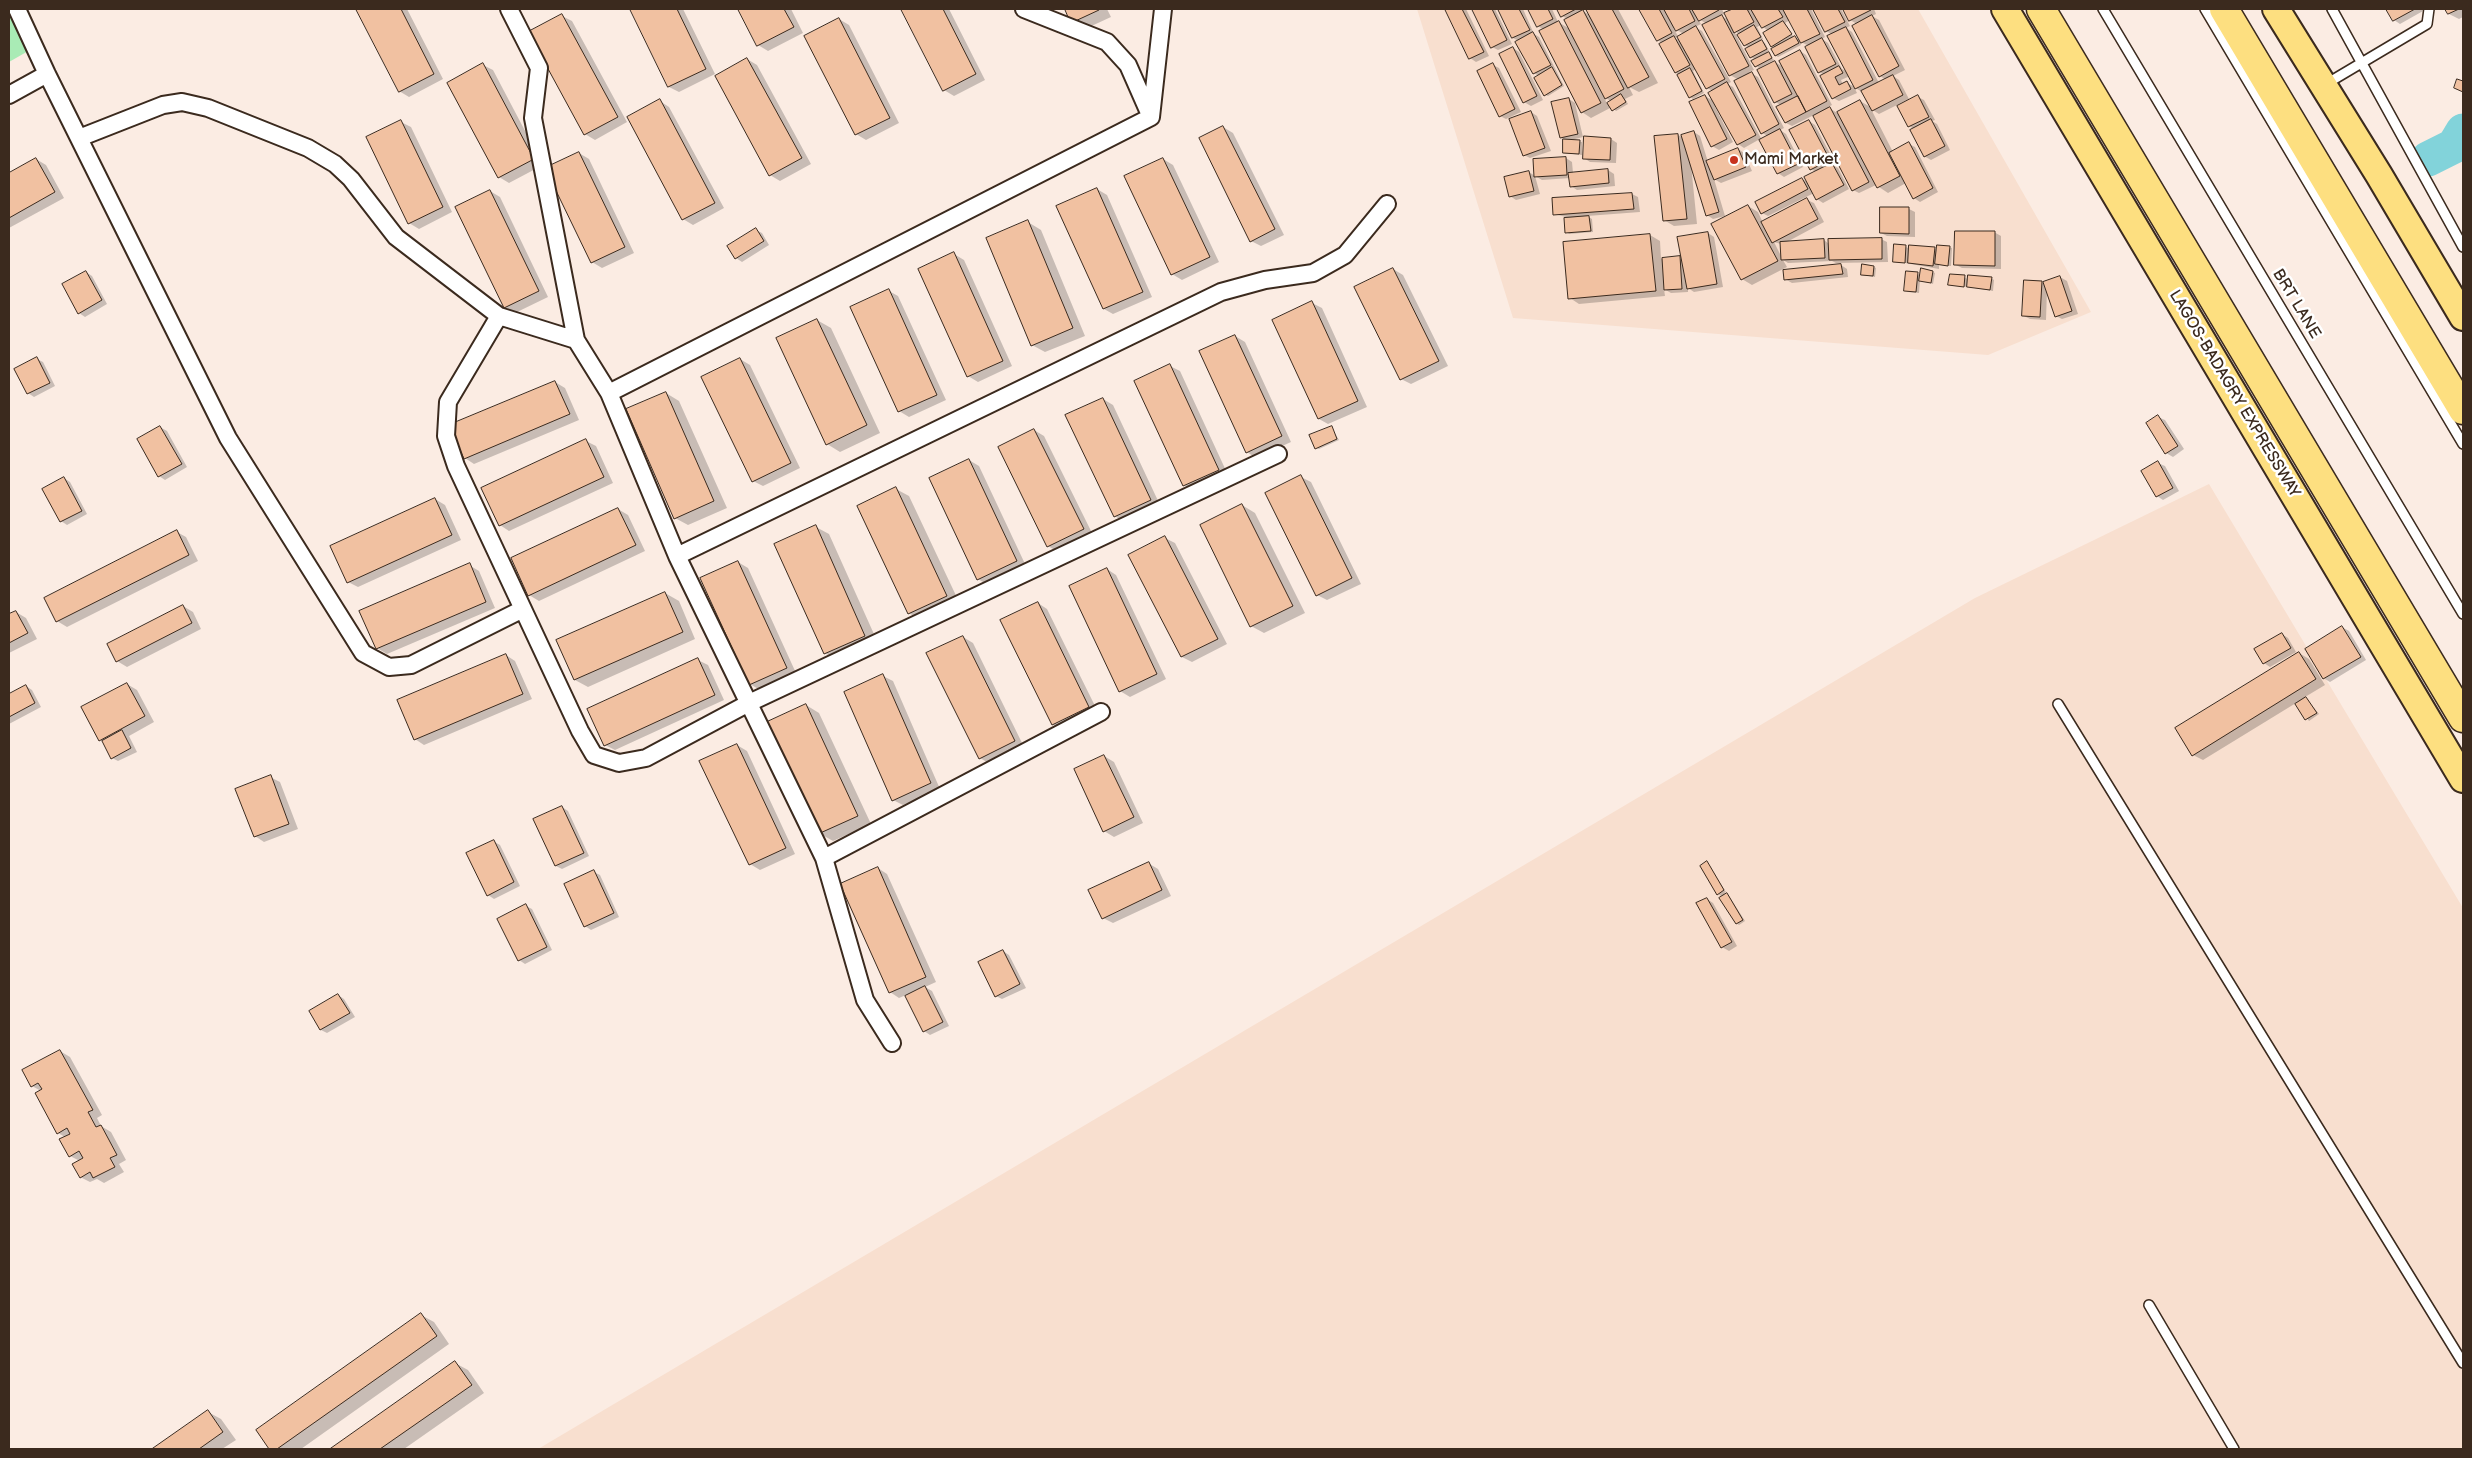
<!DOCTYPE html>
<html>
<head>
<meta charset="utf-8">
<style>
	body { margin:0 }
	#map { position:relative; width:2472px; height:1458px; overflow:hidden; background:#fbece3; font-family:"Balsamiq Sans",sans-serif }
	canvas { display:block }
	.frame { position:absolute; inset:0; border:10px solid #3b2a1e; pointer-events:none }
</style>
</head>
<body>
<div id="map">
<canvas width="2472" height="1458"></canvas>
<div class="frame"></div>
</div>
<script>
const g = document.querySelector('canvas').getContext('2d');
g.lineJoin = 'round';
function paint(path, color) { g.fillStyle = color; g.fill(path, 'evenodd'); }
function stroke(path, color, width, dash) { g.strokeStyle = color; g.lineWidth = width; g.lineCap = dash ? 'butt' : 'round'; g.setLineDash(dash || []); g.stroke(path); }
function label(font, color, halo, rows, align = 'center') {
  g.font = font + ' "Balsamiq Sans",sans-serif'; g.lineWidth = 5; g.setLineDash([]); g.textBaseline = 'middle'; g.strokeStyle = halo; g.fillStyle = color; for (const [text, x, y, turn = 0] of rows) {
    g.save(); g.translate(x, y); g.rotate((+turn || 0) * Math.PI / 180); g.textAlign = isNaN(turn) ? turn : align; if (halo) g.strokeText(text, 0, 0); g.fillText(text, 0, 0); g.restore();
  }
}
paint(new Path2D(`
	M1417,9H1918L2091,312L1988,355L1513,318Z
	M2209,484L2463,908V1449H538L1975,598Z`), '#f8dfcf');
paint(new Path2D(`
	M9,9H18L37,46L9,62Z`), '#a9ebb5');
paint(new Path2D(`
	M357,9H407L443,79L409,97L399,91Z
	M631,9H683L715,74L679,92L669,87Z
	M739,9H791L803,33L768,51L758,45Z
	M903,9H949L985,80L954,96L944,90Z
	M1066,9H1107L1111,17L1085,29L1072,22Z
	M1446,9H1466L1489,56L1476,62L1470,58Z
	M1473,9H1495L1512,44L1498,50L1492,47Z
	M1499,9H1523L1534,34L1539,37L1564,86L1548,96L1545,95L1539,76L1534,73L1519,41L1513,38Z
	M1530,9H1552L1558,22L1570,29L1568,19L1562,16L1558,9H1586L1583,11L1591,16L1588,10L1589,9H1618L1658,83L1639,92L1629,87L1633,95L1625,99L1628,104L1616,111L1612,107L1591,118L1582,112L1544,30L1538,26ZM1604,97L1611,101L1607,104Z
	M1640,9H1722L1724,14L1721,16L1729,20L1732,11L1729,9H1811L1825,37L1822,39L1828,43L1842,69L1848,72L1833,35L1826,31L1815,9H1841L1850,26L1846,28L1852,32L1879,83L1886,80L1880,76L1857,24L1850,20L1844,9H1874L1876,14L1872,16L1879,20L1905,70L1893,76L1899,80L1909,99L1879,114L1871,109L1893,152L1909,144L1915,147L1938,192L1920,202L1914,198L1906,183L1888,193L1876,185L1859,193L1853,190L1814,115L1792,126L1786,123L1778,107L1781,105L1775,102V62L1785,68L1800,51L1806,55L1832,105L1828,107L1837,113L1860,101L1872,108L1862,92L1854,87L1857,93L1839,101L1833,98L1825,75L1819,72L1809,46L1799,41L1801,45L1778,57L1775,55V48L1772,46L1768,31L1761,25L1757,27L1763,39L1760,40L1765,43L1769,51L1767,52L1774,60L1759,68L1753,62L1756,60L1751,57L1749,48L1745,45L1740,34L1734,31L1754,70L1749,72L1758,77L1784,128L1780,130L1786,134L1803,167L1784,177L1778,173L1760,139L1744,148L1738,144L1717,105L1715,107L1733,142L1719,150L1712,146L1705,96L1715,102L1713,91L1707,88L1696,69L1693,71L1704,93L1693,99L1690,97L1680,75L1676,73L1663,44L1658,40ZM1697,18L1707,24L1730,75L1739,80L1762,133L1768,136L1762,140L1733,87L1727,84L1731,82L1702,31L1695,27L1701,24ZM1790,20L1801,40L1794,38L1785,23ZM1673,28L1684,34L1681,41L1675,38L1678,36ZM1850,76L1855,87L1847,83L1843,85L1841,80Z
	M2387,9H2422L2423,11L2400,24L2394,20Z
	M2446,9H2463V17L2459,19L2449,14Z
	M562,16L572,21L627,122L595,140L585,134Z
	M839,19L849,25L899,123L866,140L856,134L806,36Z
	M1513,48L1519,52L1543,100L1531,106L1524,102Z
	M747,59L757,65L811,164L780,181L770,175Z
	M483,65L493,70L543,165L509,183L499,177Z
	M1493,65L1499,68L1521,112L1506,119L1500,116Z
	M1918,97L1924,100L1935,120L1932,121L1937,124L1950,150L1931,160L1924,156L1914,129L1909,126L1899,107Z
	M1569,99L1575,103L1583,137L1571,140L1582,142V155L1564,153V139L1561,137Z
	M660,101L669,107L724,208L693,225L683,219Z
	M1531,112L1537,116L1551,151L1530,158L1524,155Z
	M1809,121L1815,125L1835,163L1832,165L1838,168L1849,189L1823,203L1817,199L1814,193L1768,216L1762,213L1802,179L1809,183L1817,172L1810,169Z
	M401,122L411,127L452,212L419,229L409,223Z
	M1223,127L1233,133L1284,235L1261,246L1251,241Z
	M1694,132L1700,136L1708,162L1738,149L1744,153L1752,171L1721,183L1714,179L1725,216L1713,219L1707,215L1691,165L1697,224L1674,226L1664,220L1678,135L1684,138Z
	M1611,139L1617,143L1616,163L1590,162L1584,158Z
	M579,153L589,159L634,253L602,268L592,262Z
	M1566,158L1572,162L1573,173L1608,170L1614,174L1615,186L1577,190L1571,186L1570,178L1542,180L1535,176L1540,194L1516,200L1510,196L1529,172L1535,176Z
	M36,159L46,165L64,198L9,228V174Z
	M1163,159L1173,165L1219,262L1182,280L1172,274Z
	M1097,189L1107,195L1152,297L1113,314L1104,309Z
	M490,191L500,197L548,297L515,313L505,307Z
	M1632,194L1638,197L1640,212L1587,216L1592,219L1593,232L1569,234L1567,232L1566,217L1554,214Z
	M1807,200L1814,203L1824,222L1785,243L1824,240L1829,244L1881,239L1887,242L1888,262L1836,263L1832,261L1788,263L1783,260L1787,267L1752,285L1742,279L1748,206L1758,212L1763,223ZM1774,242L1781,244L1782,258Z
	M1909,209L1915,212V237L1887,236L1881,233Z
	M1028,222L1041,230L1085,336L1045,352L1032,345Z
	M756,230L762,233L769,245L742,262L736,258Z
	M1994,232L2001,236V269L1962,268L1956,265Z
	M1708,233L1714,237L1723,287L1694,292L1688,288V292L1671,293L1664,289L1665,296L1579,304L1570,298L1650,235L1660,241L1661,259H1683Z
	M1906,247L1910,249L1934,248L1938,251L1949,247L1952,248L1951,266L1939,265V269L1894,261Z
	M954,254L964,260L1012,366L978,382L968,376Z
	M1841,265L1847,269L1848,277L1792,283L1785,279Z
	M1874,267L1876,268L1875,277L1862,275Z
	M1393,269L1403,275L1448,366L1411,384L1401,379Z
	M86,272L92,276L107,304L85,317L79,313Z
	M1907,272L1921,275L1933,272L1935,273L1933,284L1920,280L1919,293L1908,292L1905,290Z
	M1964,277L1969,280L1991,278L1994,280L1993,291L1950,284Z
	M2060,277L2067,281L2078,314L2062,319L2056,316L2047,290L2046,320L2030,319L2024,316L2041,282L2046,285Z
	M889,291L898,296L946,400L909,417L899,411Z
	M1312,303L1322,308L1367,407L1328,424L1319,419Z
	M817,320L831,328L880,433L840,452L827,444Z
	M1235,336L1245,342L1291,442L1256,458L1247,452Z
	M37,359L43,362L55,386L34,397L28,393Z
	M740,359L750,365L800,468L763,486L753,481Z
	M1170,366L1180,371L1228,475L1194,491L1184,485Z
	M555,382L565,388L579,420L474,464L465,458Z
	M666,393L679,401L727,508L688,525L675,518Z
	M1103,399L1113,405L1160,505L1124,522L1115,516Z
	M2158,417L2165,420L2184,449L2173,457L2166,453Z
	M160,427L167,431L187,467L165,480L159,476Z
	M1331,427L1339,440L1319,449L1316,448Z
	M1034,430L1044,436L1093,535L1058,552L1048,546Z
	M586,441L596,446L613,483L509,531L500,525Z
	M969,460L979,466L1026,566L988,585L978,579Z
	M2158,463L2165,466L2179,491L2163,500L2157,496Z
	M1301,477L1311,482L1361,584L1327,600L1317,595Z
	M64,478L70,482L87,514L67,525L61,521Z
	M896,489L909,496L960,604L922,621L909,613Z
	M435,499L445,505L461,540L358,587L348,582Z
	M1242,505L1255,513L1305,613L1264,633L1251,626Z
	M618,509L628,515L645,551L539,601L529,595Z
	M816,527L829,534L878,643L838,661L825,653Z
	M177,532L186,537L198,561L67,627L57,621Z
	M1165,538L1175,543L1227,644L1192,662L1182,657Z
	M738,562L748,568L796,673L760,690L750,684Z
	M469,565L479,571L495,608L387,654L377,648Z
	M1107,569L1116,575L1166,679L1130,697L1120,691Z
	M665,593L679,601L695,639L588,687L575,680Z
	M1038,603L1047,609L1098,712L1062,730L1052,724Z
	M183,606L193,612L201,629L127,667L117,661Z
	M16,612L26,618L37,639L9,653V616Z
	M2342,627L2349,631L2366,660L2330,682L2320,676Z
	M2282,634L2288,638L2296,652L2270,667L2264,663Z
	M963,637L973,643L1024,747L990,764L980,758Z
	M2299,653L2309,659L2325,685L2305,697L2319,714L2309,721L2296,703L2203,760L2193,755Z
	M506,655L515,661L532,699L424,745L415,739Z
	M698,660L708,665L724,700L615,750L605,745Z
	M883,676L893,681L940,789L903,805L893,800Z
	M127,684L137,690L154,722L129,736L137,752L118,761L112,758L104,742L100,740Z
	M26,686L32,690L41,707L9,724V695Z
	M806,705L819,713L871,824L833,841L819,833Z
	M737,745L747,751L795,854L760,870L750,864Z
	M1104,756L1114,762L1143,823L1114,837L1104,831Z
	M270,777L280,782L298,829L264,842L255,836Z
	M562,807L568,811L589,856L562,869L556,866L534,820Z
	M493,841L500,845L520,886L494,899L488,895Z
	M1148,863L1158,869L1171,896L1113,923L1103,918Z
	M1707,863L1726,892L1724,893L1729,896L1745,921L1739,925L1736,923L1723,897L1718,894Z
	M878,868L887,874L936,982L925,987L932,991L949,1026L930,1035L924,1031L906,995L899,998L890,992Z
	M594,872L600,875L619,917L591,930L585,926Z
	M1707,899L1713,903L1737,946L1729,951L1722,947Z
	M526,906L532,909L552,950L525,964L519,960Z
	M1003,951L1009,955L1026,988L1002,999L996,996Z
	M338,995L344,999L355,1017L327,1033L321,1030L310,1011Z
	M60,1051L70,1057L102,1115L97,1118L101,1126L111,1132L126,1160L119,1164L124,1172L104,1183L97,1179L90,1182L80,1177V1161L70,1156L65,1137L58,1133L41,1091L32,1086Z
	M421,1315L434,1322L449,1344L301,1449H271L257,1430Z
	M455,1363L468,1370L484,1393L404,1449H333Z
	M208,1412L221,1419L236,1440L222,1449H154Z`), '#0003');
stroke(new Path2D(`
	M2428,159L2454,146L2463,131`), '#82d3da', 35);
const building = new Path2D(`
	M356,9H401L434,74L399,92Z
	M630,9H677L706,69L668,87Z
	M738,9H784L794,27L757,46Z
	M901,9H943L976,74L943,91Z
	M1065,9H1098L1099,10L1071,23Z
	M1445,9H1462L1484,52L1469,59Z
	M1472,9H1492L1507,40L1491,48Z
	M1498,9H1519L1530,30L1512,38Z
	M1528,9H1548L1553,19L1537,27Z
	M1557,9H1576L1561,17Z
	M1586,9H1612L1649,77L1628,88Z
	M1639,9H1659L1672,33L1657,41Z
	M1664,9H1689L1695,21L1676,31Z
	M1692,9H1718L1719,10L1699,21Z
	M1733,9H1747L1754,22L1734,33L1724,13Z
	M1751,9H1778L1783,17L1762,28Z
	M1783,9H1807L1820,34L1801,43Z
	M1813,9H1838L1845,22L1825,32Z
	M1843,9H1870L1871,10L1849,21Z
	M2386,9H2415L2393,21Z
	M2445,9H2459L2448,14Z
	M1583,10L1624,89L1605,99L1564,20Z
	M562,14L618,117L584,135L528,32Z
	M1722,15L1749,66L1729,76L1702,25Z
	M1872,15L1899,66L1879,77L1852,26Z
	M839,18L890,118L855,135L804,36Z
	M1559,21L1601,103L1581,113L1539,31Z
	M1783,21L1792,34L1771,47L1763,33Z
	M1754,25L1761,37L1744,46L1737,35Z
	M1696,26L1725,79L1706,89L1677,37Z
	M1846,27L1873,80L1855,89L1827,36Z
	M1533,32L1551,65L1533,74L1515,42Z
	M1674,36L1690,65L1675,73L1659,44Z
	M1795,36L1799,43L1775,56L1771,49Z
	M1822,38L1836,64L1818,73L1805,47Z
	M1762,40L1767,49L1750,58L1745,49Z
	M1513,47L1537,96L1523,103L1499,54Z
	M1800,50L1827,101L1806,112L1779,61Z
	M1769,52L1772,58L1755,67L1751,61Z
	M747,58L802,158L769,176L715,76Z
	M1775,61L1792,94L1774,103L1757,70Z
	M483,63L534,159L498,178L447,83Z
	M1493,63L1515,109L1499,117L1477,71Z
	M1839,66L1843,73L1835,77L1839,85L1847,81L1851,89L1832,99L1820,76Z
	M1552,67L1562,85L1544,96L1534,78Z
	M1690,68L1702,91L1689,98L1677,75Z
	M1752,72L1779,124L1761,134L1734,81Z
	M1893,75L1903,95L1872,111L1861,91Z
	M2457,79L2463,81V92L2454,88Z
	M1727,82L1756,135L1737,145L1708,93Z
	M1621,94L1626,102L1612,111L1607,103Z
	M1705,95L1727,139L1711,147L1689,102Z
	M1918,95L1929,117L1908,127L1897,106Z
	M1798,96L1806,112L1785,123L1776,107Z
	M1569,98L1578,134L1560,138L1551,102Z
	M660,99L715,203L682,220L627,117Z
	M1860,100L1900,176L1877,188L1837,112Z
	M1830,107L1869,182L1852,191L1813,116Z
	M1531,111L1545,148L1523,156L1509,119Z
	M1931,119L1945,146L1924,157L1910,130Z
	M401,120L443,207L408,224L366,137Z
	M1809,120L1830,160L1810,170L1789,130Z
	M1223,126L1275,229L1250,242L1199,138Z
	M1780,129L1798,164L1777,174L1759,140Z
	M1694,131L1719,212L1706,216L1681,135Z
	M1678,134L1687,219L1663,221L1654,136Z
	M1584,136L1611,138L1610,160L1583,159Z
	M1563,139L1580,140L1579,154L1563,153Z
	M1909,142L1933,188L1913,199L1889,153Z
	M1738,148L1746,167L1714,180L1706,161Z
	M579,152L625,247L591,263L545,168Z
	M1566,157L1567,175L1534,177L1533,159Z
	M36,158L55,192L9,218V173Z
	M1163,158L1210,257L1171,275L1124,176Z
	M1832,163L1844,185L1816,200L1804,177Z
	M1608,169L1609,183L1570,187L1568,173Z
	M1529,171L1534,191L1509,197L1504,177Z
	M1802,178L1808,189L1761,214L1755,202Z
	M1097,188L1143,292L1103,309L1056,206Z
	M490,190L539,291L504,308L455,207Z
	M1632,193L1634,209L1553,215L1552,198Z
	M1807,198L1818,219L1772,243L1761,222Z
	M1748,205L1778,261L1741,280L1711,224Z
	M1880,207H1909V234L1880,233Z
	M1589,216L1591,231L1565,233L1564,218Z
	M1028,220L1073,328L1031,346L986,238Z
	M756,228L764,241L735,259L727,246Z
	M1955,231H1995V266L1954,265Z
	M1708,232L1717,284L1687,289L1677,237Z
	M1650,234L1656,291L1568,299L1563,242Z
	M1882,238V259L1829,260L1828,239Z
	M1824,239L1825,258L1781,260L1780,242Z
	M1894,244L1906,245L1905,263L1893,262Z
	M1909,245L1935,247L1933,266L1908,263Z
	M1937,245L1950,246L1948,266L1935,264Z
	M954,252L1003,361L967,377L918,269Z
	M1680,256L1682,289L1664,290L1662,258Z
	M1841,264L1843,274L1784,280L1783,270Z
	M1862,264L1874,266L1873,276L1861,275Z
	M1393,268L1439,361L1400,380L1354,287Z
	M1921,268L1933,271L1931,283L1919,281Z
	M86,271L102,300L78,314L62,284Z
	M1906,271L1918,272L1916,292L1904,291Z
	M1950,274L1965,275L1964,287L1948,285Z
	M1968,275L1992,277L1990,290L1967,287Z
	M2060,276L2072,311L2055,317L2043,282Z
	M2024,280L2042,281L2040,317L2022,316Z
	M889,289L937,395L898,412L850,307Z
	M1312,301L1358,401L1318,419L1272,320Z
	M817,319L867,425L826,445L776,338Z
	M1235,335L1282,436L1246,453L1199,351Z
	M37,357L50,383L27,394L14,369Z
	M740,358L791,463L752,482L701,377Z
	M1170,364L1219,470L1183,486L1134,381Z
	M555,381L570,414L464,459L449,425Z
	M666,392L714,501L674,519L626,409Z
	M1103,398L1151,500L1114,517L1065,415Z
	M2158,415L2178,446L2165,454L2146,423Z
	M160,426L182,464L158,477L137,439Z
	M1332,426L1337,439L1315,449L1309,435Z
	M1034,429L1084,529L1047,547L998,447Z
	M586,439L604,477L499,526L481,488Z
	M969,459L1017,561L977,580L929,478Z
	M2158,461L2173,488L2156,497L2141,471Z
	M1301,475L1352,578L1316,596L1265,493Z
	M64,477L82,511L60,522L42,489Z
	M896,487L947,596L908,614L857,506Z
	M435,498L452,535L347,583L330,546Z
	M1242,504L1293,606L1250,627L1200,525Z
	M618,508L636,545L528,596L511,558Z
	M816,525L865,636L824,654L774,544Z
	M177,530L189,555L56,622L44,598Z
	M1165,536L1218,639L1181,657L1128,555Z
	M738,561L787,668L749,685L700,578Z
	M470,563L486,602L376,649L359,611Z
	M1107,568L1157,674L1119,692L1069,586Z
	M665,592L683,632L574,680L556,640Z
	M1038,602L1089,707L1052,725L1000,620Z
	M183,605L192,623L116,662L107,644Z
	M16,611L28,633L9,643V614Z
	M2342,626L2361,657L2323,679L2305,649Z
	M2282,633L2291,648L2263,664L2254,649Z
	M963,636L1015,741L979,759L926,653Z
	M2299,652L2316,679L2192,756L2175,728Z
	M506,654L523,694L414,740L397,700Z
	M698,658L715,695L604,746L587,709Z
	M883,674L931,783L892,801L844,692Z
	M127,683L145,716L99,741L81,707Z
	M26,685L35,703L9,717V694Z
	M2306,697L2317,713L2305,720L2295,704Z
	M806,704L858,816L818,834L767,722Z
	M122,730L131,748L111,759L102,741Z
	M737,744L786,848L749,865L699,761Z
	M1104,755L1134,817L1103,832L1074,769Z
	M271,775L289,824L254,837L235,789Z
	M562,806L584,853L555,866L533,819Z
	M494,840L514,882L487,896L466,853Z
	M1707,861L1724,890L1717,895L1700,866Z
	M1149,862L1162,890L1102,919L1088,890Z
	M878,867L926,977L889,993L840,884Z
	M594,870L614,913L584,927L564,884Z
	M1727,893L1743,920L1736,924L1719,898Z
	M1707,898L1732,942L1721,948L1696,903Z
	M526,904L547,947L518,961L497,919Z
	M1003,950L1020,984L995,997L978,962Z
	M925,986L943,1022L923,1032L905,996Z
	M338,994L350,1013L320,1030L309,1011Z
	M60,1050L93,1110L88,1112L96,1127L101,1125L117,1155L110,1158L115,1167L93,1178L90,1172L80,1178L72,1164L83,1158L79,1151L69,1157L59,1139L70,1134L67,1128L57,1134L35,1093L42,1089L38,1083L31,1087L22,1070Z
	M421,1313L437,1336L277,1449H269L256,1430Z
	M455,1361L472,1385L380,1449H330Z
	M208,1410L223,1432L199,1449H152Z`);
paint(building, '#f1c1a1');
stroke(building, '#3b2a1e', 1);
const service = new Path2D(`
	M2103,9L2463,614
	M2205,9L2463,444
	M2332,9L2463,247
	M2326,84L2427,24L2429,9
	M2058,704L2463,1363
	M2149,1305L2234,1449`);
const minor = new Path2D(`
	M17,9L47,74L228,438L363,653L389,667L411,665L523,609
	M509,9L539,68L533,118L576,340
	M1024,9L1107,42L1128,65L1150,115
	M9,95L47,74
	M79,138L163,105L182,102L208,108L308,148L335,164L351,179L396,237L499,316L576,340L609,393L677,556L824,858L865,1000L892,1043
	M499,316L448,402L446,436L456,466L580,731L594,755L619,763L646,758L749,703L1278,454
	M609,393L1151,117L1163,9
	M677,556L1221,292L1265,280L1313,273L1345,255L1387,204
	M824,858L1101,712`);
const primary = new Path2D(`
	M2005,9L2463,779
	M2276,9L2379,175L2463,317`);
const trunk = new Path2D(`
	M2041,9L2463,718
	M2224,9L2463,410`);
stroke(service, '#3b2a1e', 12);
stroke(minor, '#3b2a1e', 20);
stroke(primary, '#3b2a1e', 30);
stroke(trunk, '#3b2a1e', 31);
stroke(service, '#fff', 9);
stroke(minor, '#fff', 16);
stroke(primary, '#fddf80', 26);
stroke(trunk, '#fddf80', 28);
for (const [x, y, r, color] of [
	[1734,160,5,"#c8321e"]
]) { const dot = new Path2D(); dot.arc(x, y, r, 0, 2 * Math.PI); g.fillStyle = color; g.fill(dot); stroke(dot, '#fff', 2); }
label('16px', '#3b2a1e', '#fff', [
	["Mami Market",1744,160]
], 'left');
label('16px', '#3b2a1e', '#fff', [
	["BRT LANE",2296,304,59],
	["LAGOS-BADAGRY EXPRESSWAY",2234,394,59]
]);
</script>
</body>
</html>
